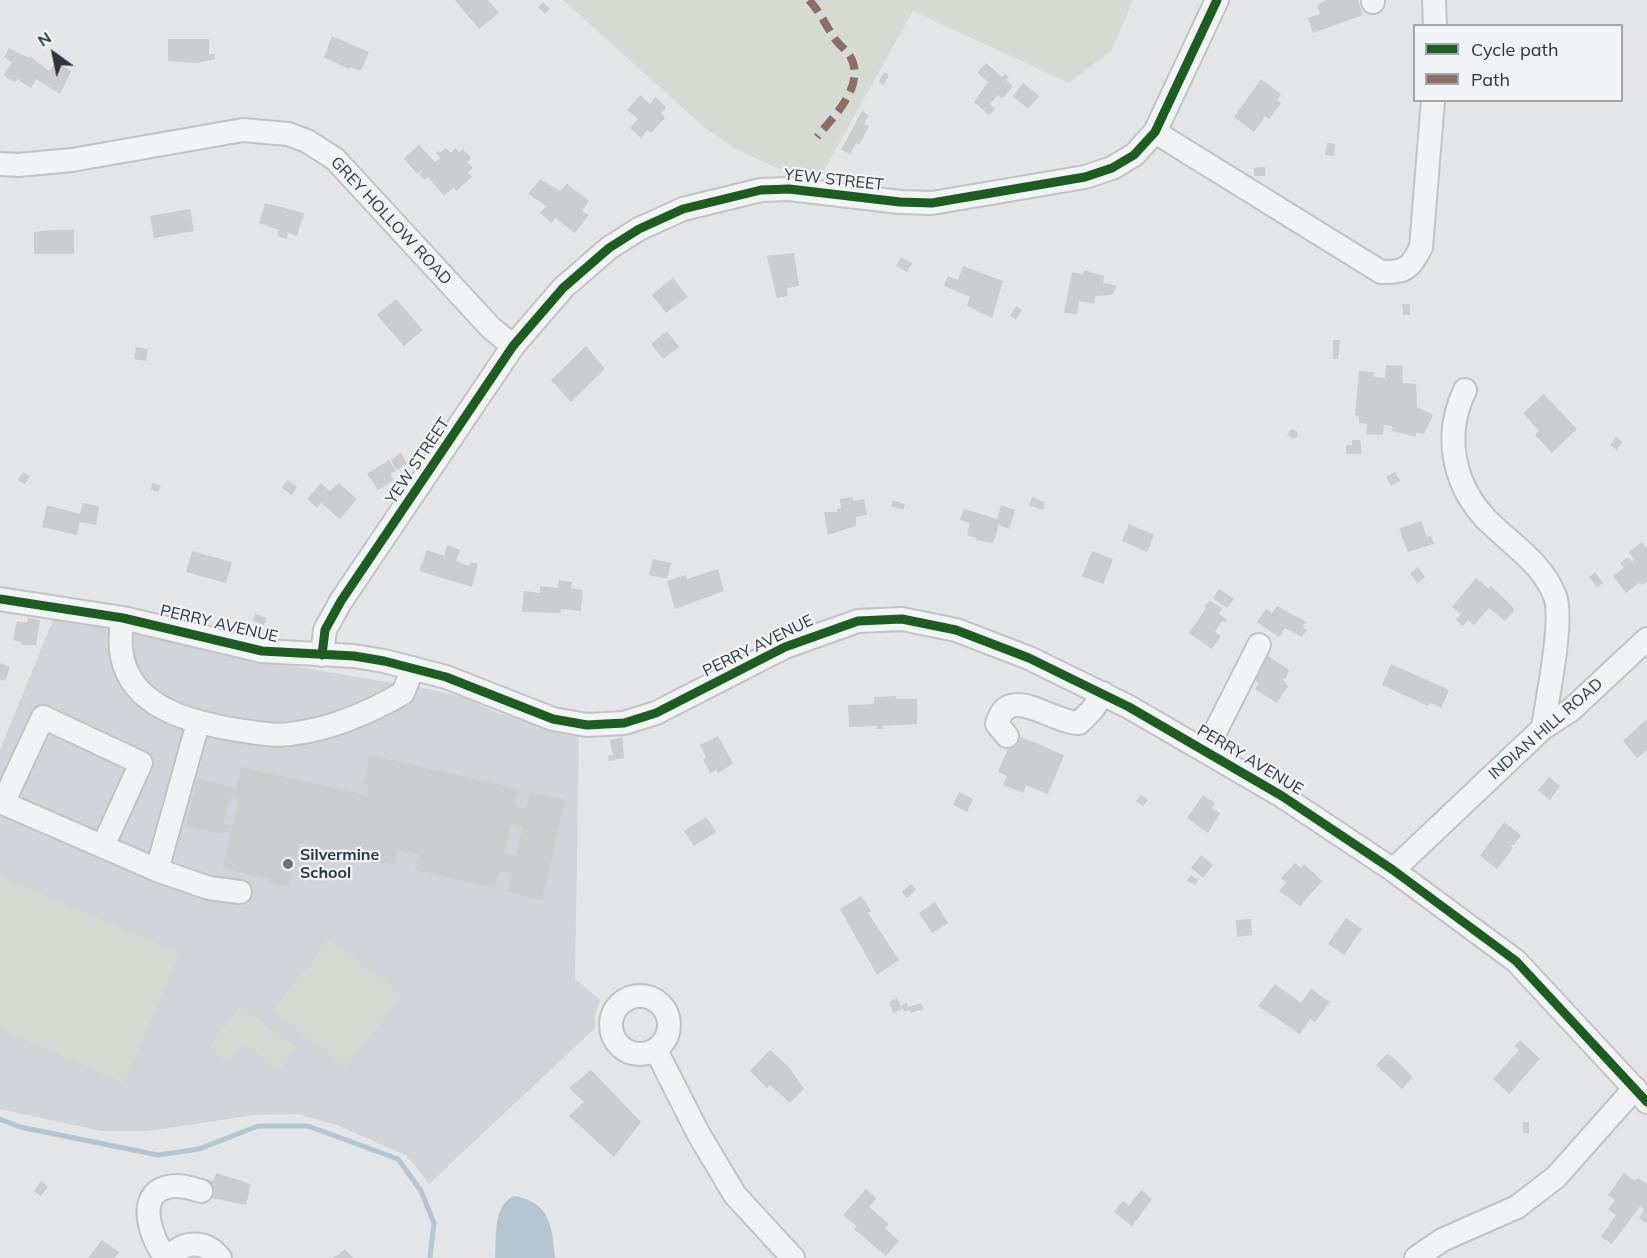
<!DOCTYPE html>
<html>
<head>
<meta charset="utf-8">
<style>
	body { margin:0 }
	#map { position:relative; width:1647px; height:1258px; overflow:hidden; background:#e3e5e7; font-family:Mulish,sans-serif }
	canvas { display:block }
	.legend { position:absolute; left:1413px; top:24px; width:210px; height:78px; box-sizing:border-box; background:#f1f4f6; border:2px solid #a1a8ad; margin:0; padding:8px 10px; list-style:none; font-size:18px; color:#2a3540 }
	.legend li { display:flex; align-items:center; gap:12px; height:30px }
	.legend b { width:30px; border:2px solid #a1a8ad }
	.north { position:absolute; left:24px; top:24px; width:60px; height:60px; -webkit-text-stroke:4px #f1f4f6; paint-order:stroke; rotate:327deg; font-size:16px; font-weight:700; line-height:24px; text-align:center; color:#2a3540 }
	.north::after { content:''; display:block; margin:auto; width:21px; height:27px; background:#2a3540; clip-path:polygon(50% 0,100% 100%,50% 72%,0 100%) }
</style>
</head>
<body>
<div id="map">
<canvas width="1647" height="1258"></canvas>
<ul class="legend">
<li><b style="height:8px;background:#1b5e20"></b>Cycle path</li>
<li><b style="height:8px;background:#8d6e63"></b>Path</li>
</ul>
<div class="north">N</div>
</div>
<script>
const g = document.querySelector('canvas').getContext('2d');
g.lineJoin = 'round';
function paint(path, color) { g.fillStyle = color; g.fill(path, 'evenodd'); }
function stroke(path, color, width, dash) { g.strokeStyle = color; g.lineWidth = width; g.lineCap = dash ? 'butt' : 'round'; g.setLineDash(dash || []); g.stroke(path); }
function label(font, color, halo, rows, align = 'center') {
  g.font = font + ' Mulish,sans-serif'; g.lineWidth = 4.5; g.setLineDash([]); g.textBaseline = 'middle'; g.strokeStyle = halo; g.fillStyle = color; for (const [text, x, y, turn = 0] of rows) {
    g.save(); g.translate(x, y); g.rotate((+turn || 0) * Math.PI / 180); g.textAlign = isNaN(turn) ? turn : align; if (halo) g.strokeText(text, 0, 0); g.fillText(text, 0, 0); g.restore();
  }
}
paint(new Path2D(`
	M55,615L264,661L429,689L465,698L498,713L543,725L579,730L575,979L600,1000L595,1015V1028L429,1184L407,1156L337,1125L297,1114L254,1115L148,1131H101L0,1109V750Z`), '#d1d5da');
paint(new Path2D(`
	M563,0H1133L1112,50L1069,83L913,11L823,172L779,169L736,149L705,128Z
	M0,876L180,953L124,1083L0,1029Z
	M329,939L402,995L346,1067L273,1011Z
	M240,1006L296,1048L278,1071L244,1044L229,1063L209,1047Z`), '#d5dbd3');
paint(new Path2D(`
	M514,1196C550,1202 552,1226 555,1258H495C497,1237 492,1206 514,1196Z`), '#b3c6d1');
stroke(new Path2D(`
	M0,1119L20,1127L158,1155L199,1149L258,1126H308L398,1159L421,1191L434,1223L430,1258`), '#b3c6d1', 5);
paint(new Path2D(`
	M455,0H488L499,13L479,29Z
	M1326,0H1358L1363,15L1313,33L1308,18L1320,14L1317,5Z
	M543,2L550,9L545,14L538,7Z
	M332,36L369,52L361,71L350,67L349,69L324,57Z
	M168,39H209V54H215V59L197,63L168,61Z
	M9,48L29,58L30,56L49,71L56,62L71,71L60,94L36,79L31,88L17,79L16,82L7,78L4,75L12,62L4,57Z
	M986,63L1002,77L1005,74L1009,77L1006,80L1013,86L1005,96L1001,98L998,95L990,104L995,109L989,115L974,102L988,82L977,73Z
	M884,72L889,75L884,85L879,82Z
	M1261,79L1281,94L1277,100L1281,103L1269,119L1265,116L1254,132L1234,117Z
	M1023,83L1039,96L1028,109L1013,96Z
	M640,95L650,104L655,97L666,107L661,113L665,118L651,133L647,130L641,138L630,128L638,119L627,110Z
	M862,111L869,115L864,124L869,126L859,145L856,143L850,154L841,150Z
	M1327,143L1335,144L1334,156L1325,155Z
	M419,145L435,162L440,158L436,153L438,151L440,153L446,148L451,153L455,148L459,152L463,149L471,158L467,162L473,168L468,172L472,177L456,191L454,187L444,196L428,177L425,180L419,174L426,167L417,174L404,158Z
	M1265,167V176H1254V168Z
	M540,179L560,191L567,184L589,201L582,211L589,215L575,233L555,218L552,223L540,213L546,206L528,194Z
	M265,203L304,213L297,236L288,233L287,239L277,236L279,230L259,223Z
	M190,209L194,231L154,238L150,216Z
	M52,230H74V254H34V232Z
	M794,253L799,286L787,288L788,296L777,298L767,256Z
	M901,257L912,263L907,272L896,266Z
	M963,266L1003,281L992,318L967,306L970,297L944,286L948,276L958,280Z
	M1084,270L1104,276L1103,283L1116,285V288L1112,295L1095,296L1094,304L1079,301L1077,314L1064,313L1072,272L1083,274Z
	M673,278L688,297L666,313L652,295Z
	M396,299L423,330L404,346L377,315Z
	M1402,304H1410V315H1403Z
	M1016,306L1022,310L1016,320L1010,316Z
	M667,331L679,347L663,359L651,344Z
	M1333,340H1340L1338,359H1333Z
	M586,346L605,369L571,402L551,380Z
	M136,347L148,349L146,361L134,359Z
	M1386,365L1402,366L1403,383L1416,384L1417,407L1433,415L1424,434L1417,432L1415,437L1392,431V426L1384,425L1383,435L1366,434L1367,424L1359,423V416L1355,415L1359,371L1374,372V377L1385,378Z
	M1544,394L1577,429L1552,453L1535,435L1539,431L1523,413Z
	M1291,429L1297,431L1298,437L1292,439L1287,435Z
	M1616,437L1622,442L1617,450L1610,445Z
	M1352,440H1360L1362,454H1346V445H1352Z
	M401,453L407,464L397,470L391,460Z
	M389,460L396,471L390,474L394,480L378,490L367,474Z
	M23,472L30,476L25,484L18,480Z
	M1395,472L1400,481L1391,486L1386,477Z
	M287,480L297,487L292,495L282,488Z
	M153,483L161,486L158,492L150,489Z
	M321,483L330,491L339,483L357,499L340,519L321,503L317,508L307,499Z
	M852,497L853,501L864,499L867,515L856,517V526L828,535L824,512H837V509L841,508L840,499Z
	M1032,497L1045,502L1043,510L1029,505Z
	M893,500L905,504L903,510L891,506Z
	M83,503L99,506L96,525L80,522L77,535L42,527L47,505L80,514Z
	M1001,505L1015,510L1009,529L999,525L993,543L976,540L977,538L967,535L970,523L960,520L964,509L997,519Z
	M1421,521L1427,537L1431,536L1434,544L1408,552L1399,529Z
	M1129,524L1154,535L1147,552L1122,541Z
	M1642,542L1647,549V581L1642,585L1640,582L1626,593L1613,576L1624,568L1620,563L1628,557L1632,562L1634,560L1629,552Z
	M447,545L460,550L456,561L469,566L471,562L478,564L472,587L419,571L427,550L444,556Z
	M192,551L232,562L226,583L186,572Z
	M1092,551L1113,559L1103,584L1082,576Z
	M653,559L671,563L667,579L649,575Z
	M1418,567L1425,577L1417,583L1410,573Z
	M718,569L724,591L675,609L667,581L686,575L687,579Z
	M1595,572L1603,583L1597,587L1589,577Z
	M1476,578L1489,589L1491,586L1513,607L1514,611L1505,621L1489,608L1474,625L1468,620L1463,626L1456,620L1461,614L1452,607Z
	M559,580L572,582L571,588L583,590L581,611L561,609L560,613L522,612L524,591L540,593V586L558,588Z
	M1219,589L1234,599L1227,608L1213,598Z
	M1210,601L1222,608L1219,614L1227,620L1225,623L1222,621L1215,632L1221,636L1212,649L1189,633L1206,608L1204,606Z
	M1277,606L1306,622L1302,627L1307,630L1302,637L1285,628L1279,637L1257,622L1266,609L1272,613Z
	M255,614L267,618L264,625L253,621Z
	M28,618L40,620L36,645H22L21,642L13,640L17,621L27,623Z
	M1268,656L1289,670L1286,678L1282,679L1288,686L1277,703L1255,689L1259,683L1253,679Z
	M0,663L10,667L5,681L0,679Z
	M1391,664L1449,690L1441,708L1430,703L1428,706L1382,685Z
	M896,696V699H917V724L882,726L883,729H877V726L849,727L848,705L874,704V697Z
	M1647,719V750L1637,758L1623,741Z
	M1014,734L1064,755L1048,794L1026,785L1023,793L1003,785L1007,776L998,772Z
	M718,736L733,764L718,773L716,770L710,773L703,759L706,758L700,745Z
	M622,737L624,758L609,761L608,756L613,755L610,740Z
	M370,755L518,789L514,806L526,809L530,792L565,800L542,900L508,892L512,874L505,872L499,871L495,888L415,870L418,854L398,850L394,865L299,843L289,887L267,882V879L223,868L231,833L222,831L221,834L186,826L197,779L233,787L232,790L236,791L241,767L366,795L368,785L364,784ZM230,797L239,799L233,826L224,824ZM511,824L523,827L516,856L504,853Z
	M1549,777L1560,786L1550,800L1538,790Z
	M959,792L973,799L967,812L953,805Z
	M1141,795L1148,800L1143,806L1136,801Z
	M1203,795L1215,803L1212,808L1220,813L1208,833L1187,818Z
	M706,817L716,832L694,846L684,831Z
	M1504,822L1521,835L1514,845H1510L1513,848L1497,869L1480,856Z
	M1201,855L1213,865L1203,878L1191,868Z
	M1295,863L1301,868L1304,864L1322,881L1300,906L1279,891L1286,883L1281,878Z
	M1191,875L1198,880L1195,885L1187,880Z
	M911,884L916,890L907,898L902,892Z
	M861,896L871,911L868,913L899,960L877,975L840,909Z
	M935,902L948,923L932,933L919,913Z
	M1346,918L1362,929L1344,955L1328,944Z
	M1251,919L1252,935L1237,937L1236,920Z
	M1275,984L1301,1003L1311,989L1330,1002L1315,1022L1310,1019L1300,1034L1258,1006Z
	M897,998L902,1009L893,1013L889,1002Z
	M907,1003L908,1007L921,1003L923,1009L911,1013L910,1010L904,1012L901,1005Z
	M1520,1040L1540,1059L1509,1094L1493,1079L1519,1050L1514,1046Z
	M770,1050L788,1066L804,1089L790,1103L770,1085L767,1088L750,1071Z
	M1387,1054L1396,1060L1413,1077L1402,1089L1376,1065Z
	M591,1070L641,1122L614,1157L569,1116L584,1102L569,1088Z
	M1523,1122H1529V1134L1523,1132Z
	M216,1173L251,1184L246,1205L202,1196L206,1179L214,1181Z
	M1624,1173L1635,1181L1638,1178L1647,1184V1221L1646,1223L1639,1218L1644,1209L1640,1206L1612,1244L1601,1237L1616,1215L1608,1210L1615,1200L1608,1195Z
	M41,1181L48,1187L41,1196L34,1191Z
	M866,1189L876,1198L869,1207L889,1224L885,1228L899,1241L886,1256L854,1229L857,1226L843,1215Z
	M1141,1190L1152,1199L1132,1226L1114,1212L1123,1201L1129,1206Z
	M102,1240L119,1252L115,1258H88Z
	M345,1249L353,1258H332L339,1254Z`), '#cbcdcf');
const minor = new Path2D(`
	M1373,0V2
	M1434,0L1435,26
	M1155,132L1381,272C1405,273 1411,268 1421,247L1433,100
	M0,164L18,165L72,160L243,130L288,134L307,141L335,159L491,328L513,346
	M1465,390C1444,433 1452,482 1485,518C1509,543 1542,562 1555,596C1564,620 1547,699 1543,728
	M0,599L123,618L262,651L354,656L384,661L446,677L553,719L587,725L624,723L656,713L785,647L858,621L902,619L956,630L1029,658L1129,707L1282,796L1393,870L1516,961L1647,1102
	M123,618C107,697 173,720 238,730C258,733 277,737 297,733C333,728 372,711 403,693L413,668
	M322,655L325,630L341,601L513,346L563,288L609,248L639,229L683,209L761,190L789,189L900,202L932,203L1085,177L1112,168L1134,155L1155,132L1217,0
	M1007,736L997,724C1008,682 1052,723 1079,723L1093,709L1103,693
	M1206,750L1259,645
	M103,846L141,763L43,717L3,803L157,870L198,723
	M157,870L209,888L240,892
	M1393,870L1543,728L1571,710L1647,639
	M611 1025a29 29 0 1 1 58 0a29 29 0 1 1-58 0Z
	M656,1050L698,1133L735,1195L793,1258
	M166,1258C152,1241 134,1194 168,1187C179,1184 190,1188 201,1191
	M169,1258C183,1240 206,1240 220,1258
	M1416,1258L1442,1240L1517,1207L1556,1177L1635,1088`);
stroke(minor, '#c1c3c5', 26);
stroke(minor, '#f2f3f4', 22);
stroke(new Path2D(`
	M809,0C820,12 826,26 835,39C839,45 846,50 850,56C867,85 833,117 817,137`), '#8d6e63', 8, [15, 8]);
stroke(new Path2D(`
	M0,599L123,618L262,651L354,656L384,661L446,677L553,719L587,725L624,723L656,713L785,647L858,621L902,619L956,630L1029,658L1129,707L1282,796L1393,870L1516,961L1647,1102
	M322,655L325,630L341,601L513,346L563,288L609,248L639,229L683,209L761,190L789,189L900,202L932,203L1085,177L1112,168L1134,155L1155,132L1217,0`), '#1b5e20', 9);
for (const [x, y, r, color] of [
	[288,864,6,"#6b737a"]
]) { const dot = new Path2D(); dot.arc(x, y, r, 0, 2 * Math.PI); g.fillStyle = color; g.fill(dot); stroke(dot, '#f1f4f6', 2); }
label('16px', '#2a3540', '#f1f4f6', [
	["YEW STREET",834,180,6],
	["GREY HOLLOW ROAD",391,221,47],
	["YEW STREET",418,461,-56],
	["PERRY AVENUE",219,624,13],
	["PERRY AVENUE",758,646,-26],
	["INDIAN HILL ROAD",1546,729,-41],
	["PERRY AVENUE",1250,760,31]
]);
label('bold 16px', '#2a3540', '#f1f4f6', [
	["Silvermine",300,855],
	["School",300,873]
], 'left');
</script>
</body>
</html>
